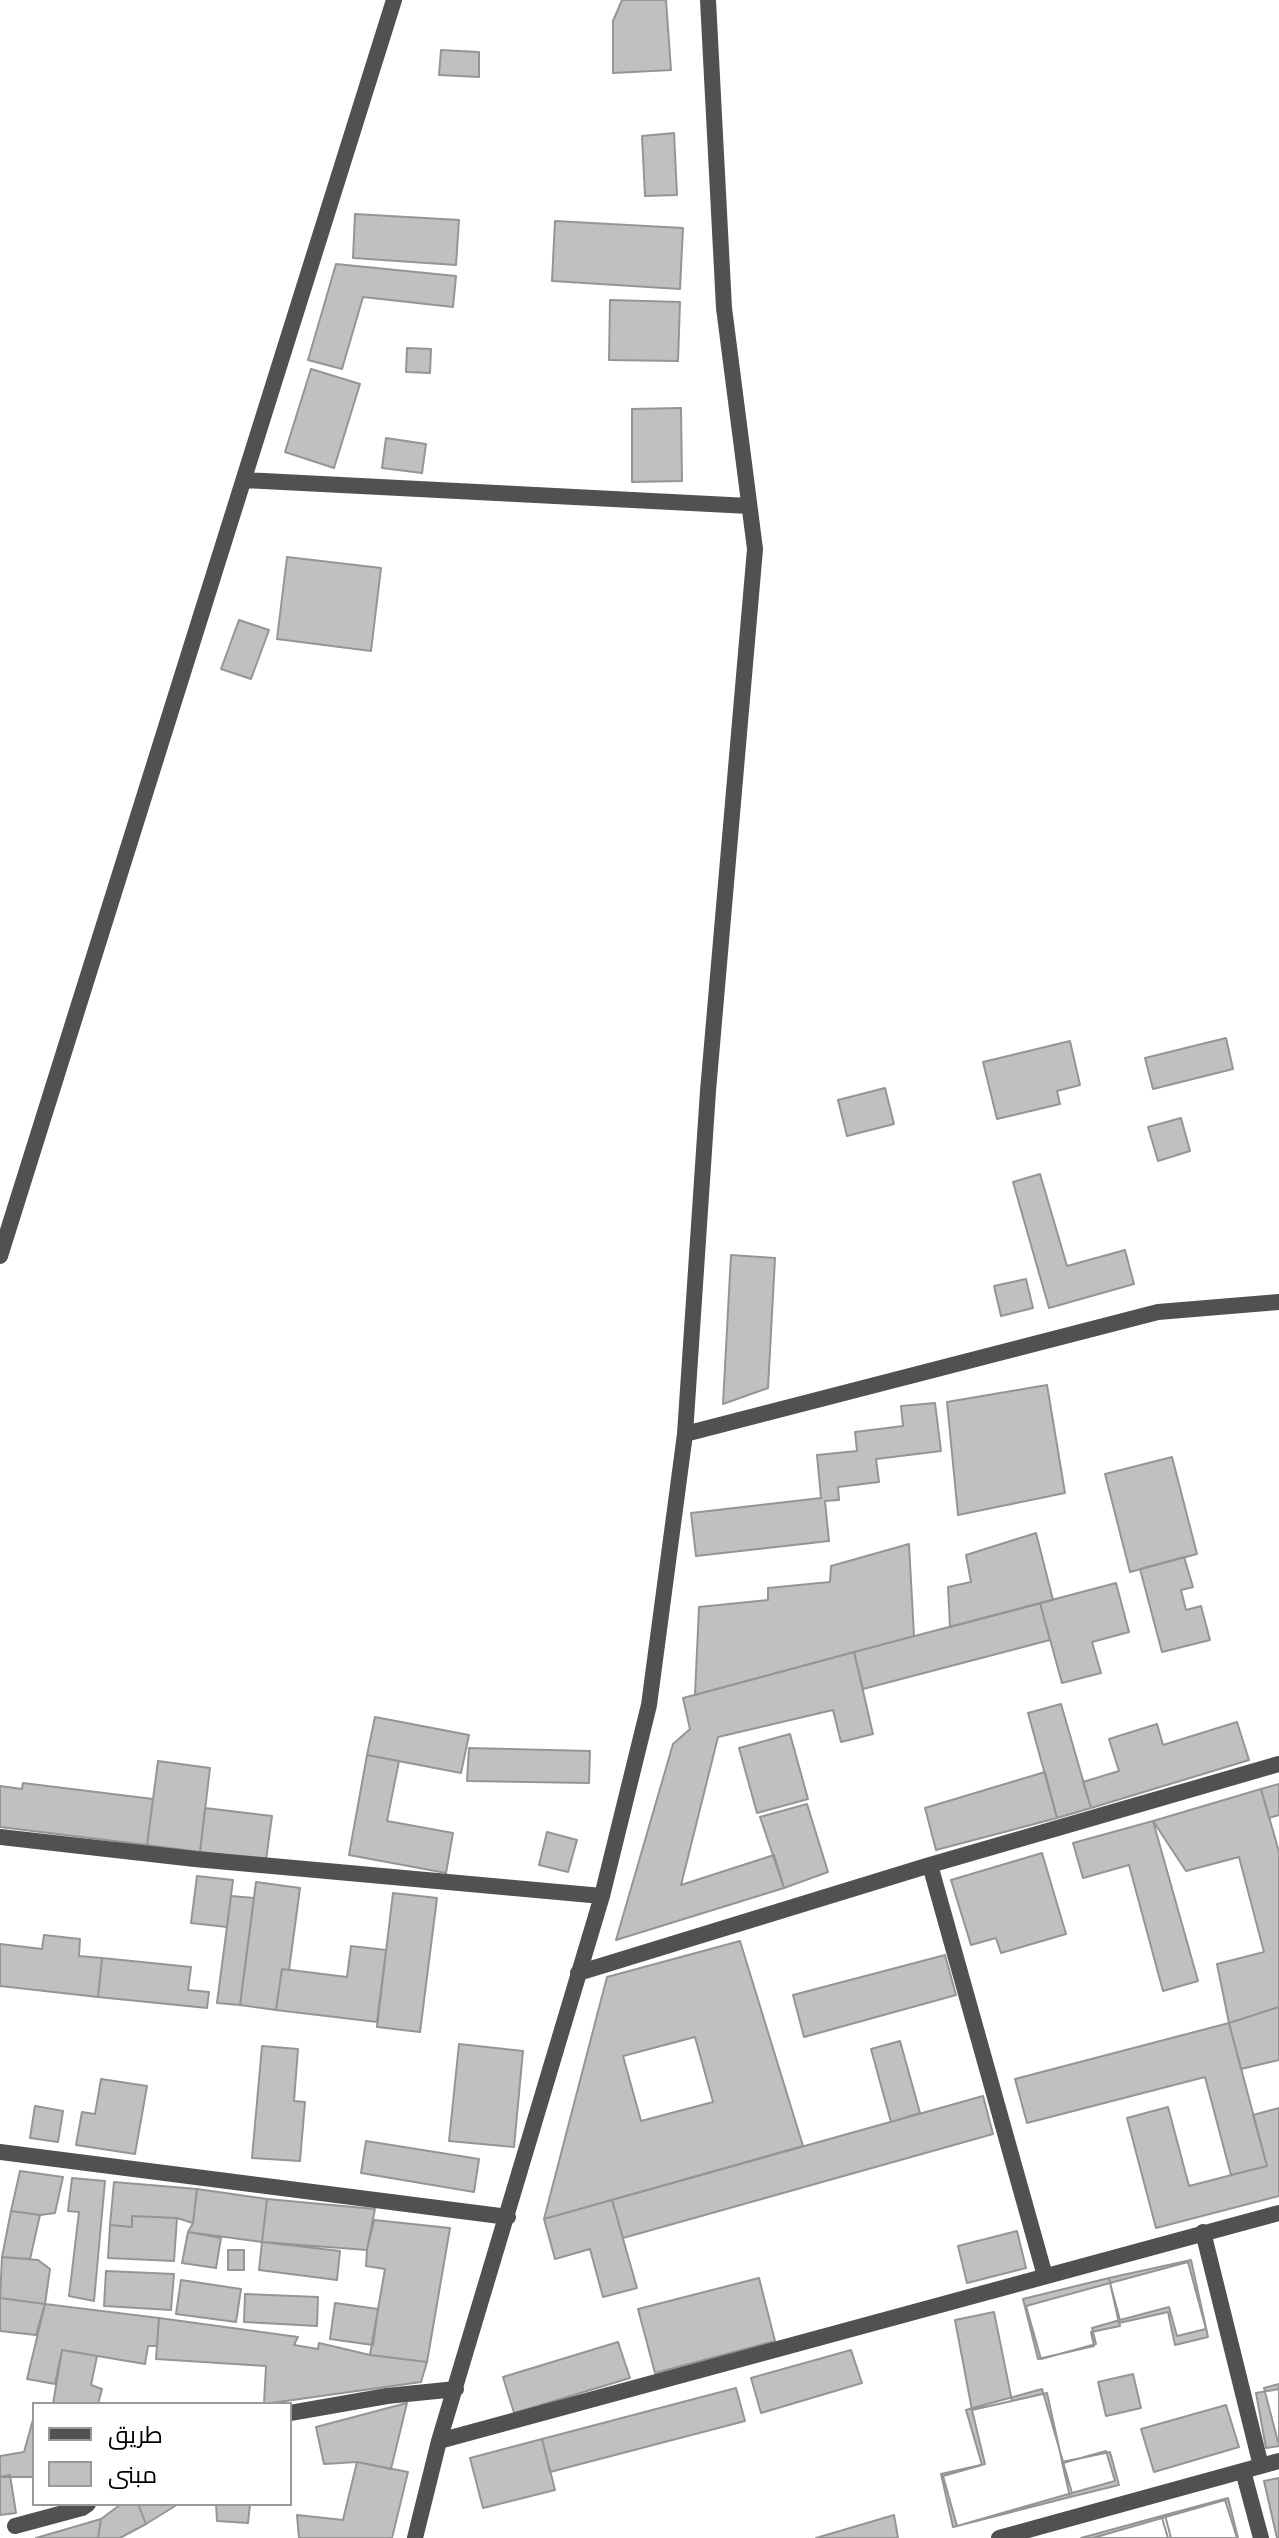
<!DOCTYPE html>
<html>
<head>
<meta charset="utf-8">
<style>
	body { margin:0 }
	#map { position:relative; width:1279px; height:2538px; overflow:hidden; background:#fff; font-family:"Golos Text",Cairo,sans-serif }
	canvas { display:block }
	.legend { position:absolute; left:32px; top:2402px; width:260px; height:104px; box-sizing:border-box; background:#fff; border:2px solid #999; margin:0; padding:10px 14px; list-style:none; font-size:24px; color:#000 }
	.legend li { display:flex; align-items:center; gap:16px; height:40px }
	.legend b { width:40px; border:2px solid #999 }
</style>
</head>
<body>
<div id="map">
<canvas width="1279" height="2538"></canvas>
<ul class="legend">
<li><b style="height:10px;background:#515151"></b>طريق</li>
<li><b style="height:22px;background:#c0c0c0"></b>مبنى</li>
</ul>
</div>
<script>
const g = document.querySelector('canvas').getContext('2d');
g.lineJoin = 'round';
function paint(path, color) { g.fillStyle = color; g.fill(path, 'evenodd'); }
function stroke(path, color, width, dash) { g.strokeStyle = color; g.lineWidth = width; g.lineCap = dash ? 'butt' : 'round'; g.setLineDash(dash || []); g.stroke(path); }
const building = new Path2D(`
	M622,0H666L671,70L613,73V21Z
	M441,50L479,52V77L439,75Z
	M674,133L677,195L645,196L642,136Z
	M355,214L459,220L456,265L353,258Z
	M555,221L683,228L680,289L552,281Z
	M336,264L456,276L453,307L363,297L342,369L308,360Z
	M610,300L680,302L678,361L609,360Z
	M407,348L431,349L430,373L406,372Z
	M311,369L360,384L334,468L285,452Z
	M681,408L682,481L632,482V409Z
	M386,438L426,444L422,473L382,468Z
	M287,557L381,568L371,651L277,639Z
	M239,620L269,630L251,679L221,669Z
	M1226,1038L1233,1069L1153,1089L1145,1058Z
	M1070,1041L1080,1085L1057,1091L1060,1104L997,1119L983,1062Z
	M885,1088L894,1124L847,1136L838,1100Z
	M1181,1118L1190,1151L1158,1161L1148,1127Z
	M1040,1174L1067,1266L1125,1250L1134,1284L1049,1308L1013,1182Z
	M731,1255L775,1258L768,1388L723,1404Z
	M1026,1279L1033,1308L1001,1316L994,1286Z
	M1047,1385L1065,1493L958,1515L947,1402Z
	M935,1403L941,1451L876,1459L879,1482L838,1487L839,1500L825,1501L829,1541L696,1556L691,1513L821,1498L817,1455L857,1451L855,1432L903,1426L901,1406Z
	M1172,1457L1197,1554L1130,1572L1105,1474Z
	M1036,1533L1053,1600L950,1627L948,1587L971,1582L966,1555Z
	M909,1544L914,1636L695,1695L699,1607L768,1600V1588L830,1582L831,1566Z
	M1184,1557L1193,1587L1181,1590L1186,1610L1201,1606L1210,1640L1162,1652L1140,1569Z
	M1116,1583L1129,1632L1092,1642L1101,1673L1062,1683L1040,1603Z
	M1040,1603L1050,1640L863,1689L854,1652Z
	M854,1652L873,1734L841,1742L833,1710L718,1737L681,1885L774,1855L784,1888L616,1940L673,1744L690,1729L683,1698Z
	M1061,1704L1091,1808L1057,1818L1028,1713Z
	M375,1717L469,1735L461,1773L367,1755Z
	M1237,1722L1249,1760L1091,1808L1083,1782L1119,1771L1109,1739L1157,1724L1163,1745Z
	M790,1734L808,1799L757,1813L739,1748Z
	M469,1748L590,1751L589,1783L467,1781Z
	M367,1755L399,1761L387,1821L453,1833L446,1873L349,1855Z
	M158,1761L210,1768L200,1852L147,1845Z
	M1045,1772L1057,1818L936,1850L925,1808Z
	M23,1783L153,1799L147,1845L0,1827V1786L22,1789Z
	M1279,1784V1815L1269,1818L1261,1789Z
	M1261,1789L1279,1852V2007L1229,2023L1217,1964L1264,1952L1239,1857L1186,1871L1153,1821Z
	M807,1804L828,1872L784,1888L760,1817Z
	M205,1808L272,1816L266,1860L200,1852Z
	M1153,1821L1198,1981L1163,1991L1129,1865L1083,1878L1073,1843Z
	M547,1832L577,1840L568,1872L539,1865Z
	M1042,1853L1066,1934L1001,1953L996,1938L971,1945L951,1880Z
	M197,1876L233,1880L227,1927L191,1923Z
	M256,1882L300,1888L289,1970L282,1969L276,2010L240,2005Z
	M393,1893L437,1898L420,2032L377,2027Z
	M231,1896L254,1898L240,2005L217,2003Z
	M44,1935L80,1939L79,1956L102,1958L98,1997L0,1986V1944L42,1949Z
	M740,1941L803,2146L544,2219L607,1977ZM695,2037L713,2102L641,2121L623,2056Z
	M351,1946L386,1950L377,2022L276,2010L282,1969L347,1977Z
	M945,1955L956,1995L804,2037L793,1995Z
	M102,1958L191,1967L188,1990L209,1992L207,2008L98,1997Z
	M1279,2007V2060L1241,2069L1229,2023Z
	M1229,2023L1267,2166L1231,2175L1205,2077L1027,2123L1015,2079Z
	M900,2041L920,2113L891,2122L871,2049Z
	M459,2044L523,2051L514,2147L449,2141Z
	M262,2046L298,2049L294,2101L305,2102L300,2161L252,2158Z
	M101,2079L147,2086L135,2154L76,2145L82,2112L95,2114Z
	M983,2096L993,2134L623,2238L612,2200Z
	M35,2106L63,2111L58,2142L30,2138Z
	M1168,2107L1189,2186L1267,2166L1253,2115L1279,2108V2196L1156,2228L1127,2118Z
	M366,2141L479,2159L474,2192L361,2173Z
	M20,2171L63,2177L55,2213L40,2215L11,2211Z
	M72,2178L105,2181L94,2301L69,2296L79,2212L68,2211Z
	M114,2182L197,2189L193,2223L177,2218L132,2216V2227L110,2225Z
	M197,2189L267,2199L262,2242L188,2232L193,2223Z
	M267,2199L375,2209L367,2250L262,2242Z
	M612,2200L637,2288L603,2297L590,2249L555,2259L544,2219Z
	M11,2211L40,2215L30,2259L2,2257Z
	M132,2216L177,2218L174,2261L108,2258L110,2225L132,2227Z
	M374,2220L450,2228L427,2362L370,2355L385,2269L366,2266L367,2250Z
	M1017,2231L1026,2268L967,2283L958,2246Z
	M188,2232L221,2238L216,2268L182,2263Z
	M262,2242L340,2251L337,2280L259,2270Z
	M228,2250H244V2270H228Z
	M2,2257L38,2260L50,2269L45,2304L0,2298Z
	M1191,2260L1208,2337L1175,2345L1168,2312L1119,2323L1109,2278Z
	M1188,2262L1206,2329L1177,2336L1169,2307L1120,2320L1110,2283Z
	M106,2271L174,2274L171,2310L104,2306Z
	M759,2278L775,2341L655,2373L638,2309Z
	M1109,2278L1120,2326L1091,2332L1094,2346L1038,2359L1023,2299Z
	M181,2280L241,2289L236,2322L176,2314Z
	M1110,2283L1120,2320L1092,2328L1096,2344L1041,2359L1026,2306Z
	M245,2294L318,2297L317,2326L244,2322Z
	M0,2298L45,2304L36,2335L0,2331Z
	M335,2303L378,2309L373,2345L330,2339Z
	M45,2304L159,2318L157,2346H148L145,2364L62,2350L55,2384L27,2379Z
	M994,2312L1012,2401L972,2410L955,2320Z
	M159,2318L298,2337L294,2345L318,2349L319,2343L370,2355L427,2362L421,2382L264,2404L266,2366L156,2359Z
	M618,2342L630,2378L514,2413L503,2377Z
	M62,2350L97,2356L91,2385L102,2389L98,2404H53Z
	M851,2350L862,2383L761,2413L751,2378Z
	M1133,2374L1141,2408L1106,2416L1098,2382Z
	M1279,2384V2441L1278,2442L1264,2388Z
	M736,2388L745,2421L550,2472L542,2439Z
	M1042,2389L1072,2493L957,2526L943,2476L982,2465L966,2410Z
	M1279,2389V2446L1266,2448L1256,2393Z
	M1047,2393L1070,2497L953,2527L941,2474L985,2464L972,2410Z
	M407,2403L391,2469L357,2462L324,2464L316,2427Z
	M1226,2405L1239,2447L1154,2472L1141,2429Z
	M34,2416V2477H0V2456L24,2452Z
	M542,2439L555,2490L483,2508L470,2458Z
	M1106,2451L1115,2481L1072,2493L1063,2463Z
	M1110,2452L1119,2485L1070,2497L1062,2462Z
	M357,2462L408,2472L392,2538H299L297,2515L343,2520Z
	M10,2475L16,2513L0,2515V2477Z
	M1279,2478V2538H1277L1264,2481Z
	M1228,2498L1238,2538H1171L1165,2515Z
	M1225,2500L1237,2538H1168L1162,2518Z
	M121,2504H138L146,2524L120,2538H98L101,2519Z
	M138,2504H174L175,2506L146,2524Z
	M216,2504H250L248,2523L217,2521Z
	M894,2515L898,2538H816Z
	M1165,2515L1171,2538H1081Z
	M1162,2518L1168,2538H1093Z
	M101,2519L98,2538H36Z`);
paint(building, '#c0c0c0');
stroke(building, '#959595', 2);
stroke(new Path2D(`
	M244,480L749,506
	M0,1256L394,0
	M685,1434L1158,1312L1279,1302
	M0,1837L195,1859L602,1896
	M930,1865L1279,1764
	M578,1973L930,1865L1045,2276
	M0,2152L508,2217
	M1203,2232L1261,2466
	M290,2413L387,2396L456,2389
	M439,2441L1279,2213
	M1243,2471L1261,2538
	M15,2526L82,2508L88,2504
	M415,2538L439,2441L602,1896L649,1705L685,1434L708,1091L755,549L724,308L708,0
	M999,2538L1279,2461`), '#515151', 16);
</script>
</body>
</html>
